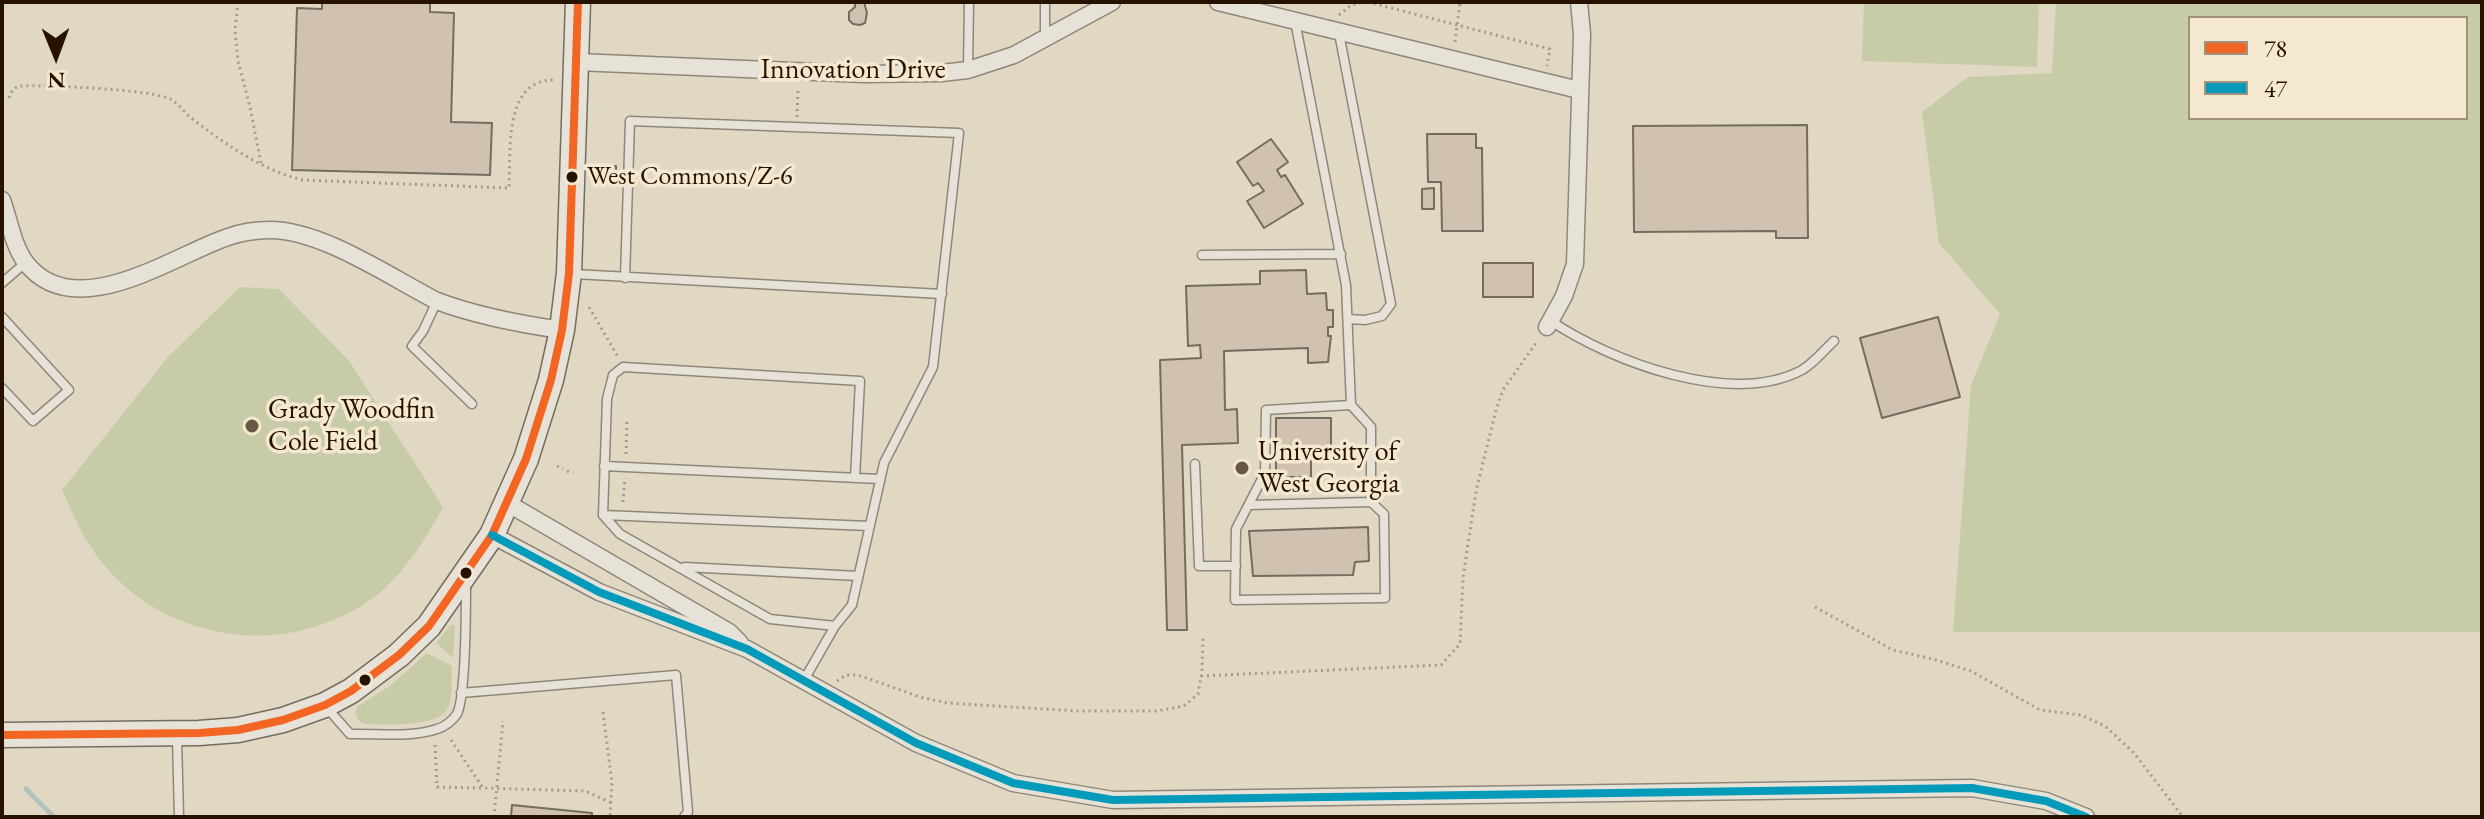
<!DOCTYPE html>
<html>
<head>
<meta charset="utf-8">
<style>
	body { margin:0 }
	#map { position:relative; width:2484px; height:819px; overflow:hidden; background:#e1d8c4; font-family:"EB Garamond",serif }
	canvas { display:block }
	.frame { position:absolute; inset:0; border:4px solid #271200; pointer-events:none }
	.legend { position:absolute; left:2188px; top:16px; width:280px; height:104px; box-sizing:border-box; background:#f4e8d0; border:2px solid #a2927d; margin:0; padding:10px 14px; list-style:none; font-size:24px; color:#271200 }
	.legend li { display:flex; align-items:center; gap:16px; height:40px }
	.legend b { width:40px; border:2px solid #a2927d }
	.north { position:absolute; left:16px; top:16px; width:80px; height:80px; -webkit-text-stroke:6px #f4e8d0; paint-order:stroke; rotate:179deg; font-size:22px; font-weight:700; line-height:32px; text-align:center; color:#271200 }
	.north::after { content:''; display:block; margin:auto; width:28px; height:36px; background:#271200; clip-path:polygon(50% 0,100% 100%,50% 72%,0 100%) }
</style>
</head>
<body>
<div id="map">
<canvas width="2484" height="819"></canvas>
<div class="frame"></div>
<ul class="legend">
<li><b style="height:10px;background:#f26522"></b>78</li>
<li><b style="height:10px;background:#049ab9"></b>47</li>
</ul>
<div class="north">N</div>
</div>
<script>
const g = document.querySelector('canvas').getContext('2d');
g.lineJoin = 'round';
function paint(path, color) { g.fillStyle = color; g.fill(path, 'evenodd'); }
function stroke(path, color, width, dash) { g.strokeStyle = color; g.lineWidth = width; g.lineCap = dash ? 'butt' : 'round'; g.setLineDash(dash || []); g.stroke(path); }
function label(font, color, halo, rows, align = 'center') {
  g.font = font + ' "EB Garamond",serif'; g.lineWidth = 7; g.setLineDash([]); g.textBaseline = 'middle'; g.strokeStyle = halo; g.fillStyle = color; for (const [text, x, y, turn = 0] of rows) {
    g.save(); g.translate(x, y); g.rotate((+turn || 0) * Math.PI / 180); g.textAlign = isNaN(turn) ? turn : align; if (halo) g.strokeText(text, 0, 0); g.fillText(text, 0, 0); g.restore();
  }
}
paint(new Path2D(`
	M1864,2H2039L2037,67L1862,61Z
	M2056,2H2482V632H1953L1971,385L2000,314L1939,243L1922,112L1968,77L2052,73ZM2190,18H2466V118H2190Z
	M240,287L279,289L349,361L443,507C426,538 409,566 383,590C370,602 352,612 336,619C256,654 160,632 104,565C85,543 74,516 62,490L168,357Z
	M451,625H455L453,658L436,643Z
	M427,653L452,666C451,679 453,694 449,705C441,730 386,723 364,724L359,721L355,713L357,707L391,685Z`), '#c8cba8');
stroke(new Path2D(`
	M26,789L54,817`), '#b3c2bd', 5);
const building = new Path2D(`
	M322,2H430V12L454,13L451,122L492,123L490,175L292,170L297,8L322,9Z
	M855,2H864L867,13L865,23L860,25L853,24L849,20V12L855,7Z
	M1807,125L1808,238H1776V231L1634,232L1633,126Z
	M1427,134H1476V148H1482L1483,231H1442L1441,182H1428Z
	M1271,139L1288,162L1277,170L1281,177L1285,175L1303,204L1264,228L1247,201L1264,191L1258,183L1253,186L1237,162Z
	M611,166H616V178L610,177Z
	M1434,188V209H1422V189Z
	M1483,263H1533V297H1483Z
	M1306,270L1307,294L1326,293L1327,310H1333V327H1328V336H1331L1328,362L1308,363V348L1224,351L1225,410L1237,409L1238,443L1182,445L1187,630H1167L1160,360L1201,358L1200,345L1188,346L1186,286L1260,284V271Z
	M1938,317L1960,397L1882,418L1860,338Z
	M1276,418H1331V460H1311V477H1276Z
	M1368,527L1369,561L1355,562L1353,575L1253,576L1249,531Z
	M512,805L592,813V817H511Z`);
paint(building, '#d1c1b0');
stroke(building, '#746c5f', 2);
const lane = new Path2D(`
	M1295,21L1346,285L1351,405L1371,427V502L1384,514L1385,598L1235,600L1236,529L1265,473L1266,410L1351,405
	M1339,33L1391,304L1382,316L1365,320L1348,319
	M1045,39V2
	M968,69L969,2
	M1202,255L1341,254
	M574,274L942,294
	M625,278L630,121L959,133L933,367L884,463L852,605L835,626L804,680
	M2,283L25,263
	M437,301L423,331L412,346L472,404
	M2,317L69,390L33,421L2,388
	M1551,321C1612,362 1732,407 1802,370C1814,363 1824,350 1834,341
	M1195,464L1199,566H1236
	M604,466L880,479
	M1249,505L1371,502
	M603,515L869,526
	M685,567L858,576
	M835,626L770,619L620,534L603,515L607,399L613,375L623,367L860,381L855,478
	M461,693L676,675L688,812L684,817
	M328,709L350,734C377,733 411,738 437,729C445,727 453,720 457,714C466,695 466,607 466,582
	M177,738L179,817`);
const street = new Path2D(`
	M1218,2L1579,90
	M577,62L864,74L941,73L968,70L1014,55L1112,2
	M2,200C9,219 13,246 26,263C75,326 174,255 228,237C242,232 256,230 270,230C322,230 390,277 437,301C477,316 519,324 562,330
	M1547,327L1564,296L1575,264L1582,34L1579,2
	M507,503L729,632L740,643
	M492,535L599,592L747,649L916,743L1013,783L1113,800L1972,788L2046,801L2086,817`);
const secondary = new Path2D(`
	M2,735L199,733L238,730L283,720L325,705L351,691L399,655L429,626L492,535L526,459L551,380L562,330L569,273L578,2`);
stroke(lane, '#8e8779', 11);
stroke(street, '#8e8779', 19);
stroke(secondary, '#746c5f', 27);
stroke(new Path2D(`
	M238,2L235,30L238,61L250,107L261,163
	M1368,2L1550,49L1547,66
	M1339,15L1351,5L1363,2
	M1455,42L1460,2
	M9,98L13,89L20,86C45,85 155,89 172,100C179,104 184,112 190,117C225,144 258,168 302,180L509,188C511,153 503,80 553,80
	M797,117L798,88
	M589,307L618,357
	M626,454L627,418
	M557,466L563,469
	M567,471L573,473
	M623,502L625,478
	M1815,607L1893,650L1933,659L1971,671L2040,710L2081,715L2105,726L2134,753L2183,817
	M1201,676L1441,665L1460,644L1463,578L1476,491L1496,410L1503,390L1538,340
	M837,681L846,675H858L920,697L947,703L1078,711H1157L1184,706L1198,694L1202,671L1203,635
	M603,712L612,783L610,817
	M451,740L483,788L585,791L612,803
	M435,745L437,787L483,788
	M494,817L503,721`), '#a19b92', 3, [2, 4]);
stroke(lane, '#e7e2d8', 8);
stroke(street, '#e7e2d8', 16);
stroke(secondary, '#e7e2d8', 24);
stroke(new Path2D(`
	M2,735L199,733L238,730L283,720L325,705L351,691L399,655L429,626L492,535L526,459L551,380L562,330L569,273L578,2`), '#f26522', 8);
stroke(new Path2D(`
	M492,535L599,592L747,649L916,743L1013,783L1113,800L1972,788L2046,801L2086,817`), '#049ab9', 8);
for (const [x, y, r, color] of [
	[572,177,7,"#271200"],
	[252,426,8,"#685745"],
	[1242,468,8,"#685745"],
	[466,573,7,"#271200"],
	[365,680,7,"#271200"]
]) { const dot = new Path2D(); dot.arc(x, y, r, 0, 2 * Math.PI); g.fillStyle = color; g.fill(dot); stroke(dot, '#f4e8d0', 3); }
label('26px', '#271200', '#f4e8d0', [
	["West Commons/Z-6",587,177]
], 'left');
label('28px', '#271200', '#f4e8d0', [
	["Innovation Drive",853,70]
]);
label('28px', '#271200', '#f4e8d0', [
	["Grady Woodfin",268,410],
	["Cole Field",268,442],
	["University of",1258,452],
	["West Georgia",1258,484]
], 'left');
</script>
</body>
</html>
